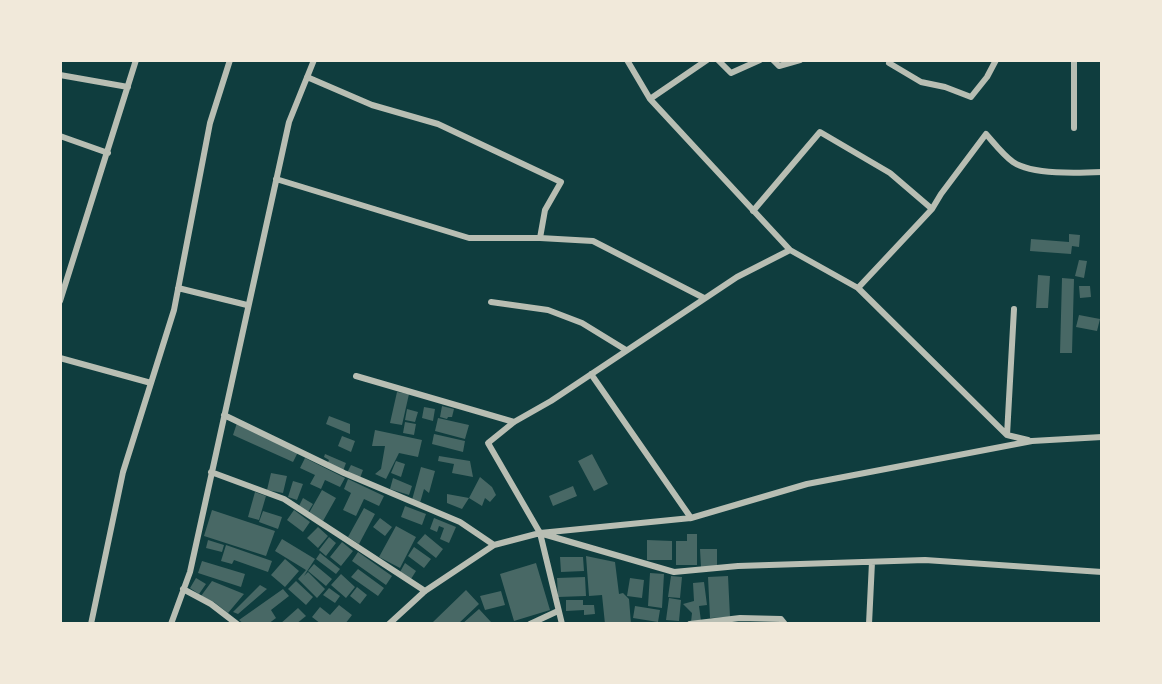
<!DOCTYPE html>
<html>
<head>
<meta charset="utf-8">
<style>
	body { margin:0 }
	#map { position:relative; width:1162px; height:684px; overflow:hidden; background:#0f3d3e; font-family:"PT Sans",sans-serif }
	canvas { display:block }
	.frame { position:absolute; inset:0; border:62px solid #f1e9da; pointer-events:none }
</style>
</head>
<body>
<div id="map">
<canvas width="1162" height="684"></canvas>
<div class="frame"></div>
</div>
<script>
const g = document.querySelector('canvas').getContext('2d');
g.lineJoin = 'round';
function paint(path, color) { g.fillStyle = color; g.fill(path, 'evenodd'); }
function stroke(path, color, width, dash) { g.strokeStyle = color; g.lineWidth = width; g.lineCap = dash ? 'butt' : 'round'; g.setLineDash(dash || []); g.stroke(path); }
paint(new Path2D(`
	M1069,234L1080,235L1079,247L1072,246L1071,254L1030,251L1031,239L1069,242Z
	M1079,260L1087,261L1084,278L1075,276Z
	M1038,275L1050,276L1048,308H1036Z
	M1062,278L1074,279L1072,353H1060Z
	M1079,286H1090L1091,297L1080,298Z
	M1079,315L1100,319L1097,331L1076,327Z
	M397,392L409,394L402,425L390,423Z
	M442,406L454,409L452,417H448L447,419L440,417Z
	M424,407L435,409L433,421L422,418Z
	M407,409L418,412L415,422L405,420Z
	M329,416L350,424V434L326,424Z
	M438,418L469,425L465,439L435,431Z
	M405,422L416,424L414,435L403,433Z
	M237,423L298,452L293,462L233,435Z
	M375,430L422,440L418,457L399,453L386,479L375,474L381,469L385,446H372Z
	M434,434L465,441L463,452L432,444Z
	M342,436L355,441L351,452L338,446Z
	M325,454L346,463L343,471L328,462L329,460L324,457Z
	M592,454L608,484L594,491L578,461Z
	M439,456L470,461L473,477L452,473L454,464L438,461Z
	M305,458L345,478L340,487L325,480L321,489L310,484L315,475L300,468Z
	M396,461L405,464L401,477L391,473Z
	M351,465L363,470L360,478L347,473Z
	M421,467L435,471L429,493L424,489L420,503L412,500Z
	M271,473L287,476L283,493L267,490Z
	M480,477L492,487L496,495L490,502L485,498L482,506L469,498Z
	M393,478L412,486L409,495L390,489Z
	M348,479L384,496L379,506L364,499L356,516L343,510L351,493L344,489Z
	M293,481L303,484L297,500L288,497Z
	M573,486L577,496L553,506L549,496Z
	M322,490L336,498L323,521L309,513Z
	M255,492L266,496L259,520L248,517Z
	M447,494L469,498L462,509L447,503Z
	M303,498L313,504L308,512L299,506Z
	M405,506L426,514L422,525L401,517Z
	M364,508L375,514L359,544L348,537Z
	M212,510L275,531L266,556L204,536Z
	M294,510L310,522L303,532L287,520Z
	M263,511L282,517L278,529L259,522Z
	M380,518L392,527L385,536L373,527Z
	M434,518L456,527L449,543L440,539L444,528L439,526L437,532L430,529Z
	M396,526L416,537L400,568L379,557Z
	M318,527L328,536L318,548L307,538Z
	M425,534L443,549L436,558L417,543Z
	M687,534H697V565H676V541H687Z
	M329,537L336,543L326,556L319,550Z
	M282,539L315,559L304,576L308,572L325,589L317,598L298,579L306,570L275,551Z
	M208,540L224,545L222,552L206,548Z
	M647,540L672,541V560H647Z
	M342,542L353,551L341,566L330,557Z
	M226,545L272,561L268,572L234,560L232,564L221,561Z
	M414,547L431,559L424,568L408,556Z
	M700,549H717V567H701Z
	M358,552L392,576L386,585L352,561Z
	M320,553L340,569L336,574L316,559Z
	M586,556L615,562L619,594L623,593L629,599L631,624H605L602,595L589,596Z
	M560,557H583L584,571L561,572Z
	M285,559L299,571L285,587L271,575Z
	M202,561L245,574L241,587L198,573Z
	M405,563L416,571L411,579L400,572Z
	M536,563L550,610L514,621L500,574Z
	M314,564L332,579L326,586L308,571Z
	M358,569L384,588L378,596L351,577Z
	M650,573L664,574L662,608L648,606Z
	M341,574L355,587L346,598L331,585Z
	M671,576L682,577L680,598L668,597Z
	M728,576L730,617L710,618L708,577Z
	M585,577L586,596L558,597L557,578Z
	M196,578L206,584L199,594L190,588Z
	M630,578L644,580L642,598L627,596Z
	M212,581L244,594L228,613L214,602L201,596Z
	M296,581L313,597L306,605L288,589Z
	M704,582L707,605L699,606L701,621L691,622L692,613L683,604L694,601L693,583Z
	M260,585L267,589L238,614L233,612Z
	M357,587L367,595L360,604L350,596Z
	M329,588L340,596L335,603L323,595Z
	M283,589L289,596L271,610L276,618L268,624H244L239,620Z
	M466,590L479,604L458,624H435L433,622Z
	M501,591L505,605L485,610L480,596Z
	M669,598L681,600L679,621L666,620Z
	M566,600H583V605H594L595,614L584,615V610L566,611Z
	M339,605L352,615L345,624H321L312,617L320,607L330,615Z
	M635,606L660,610L658,622L633,618Z
	M298,608L306,616L296,624H280Z
	M479,609L491,622L488,624H462Z`), '#486865');
stroke(new Path2D(`
	M627,60L650,99L790,250L858,288L1007,435L1028,440
	M718,60L731,73L760,60
	M773,60L779,66L800,60
	M889,63L921,82L945,87L971,97L987,77L996,60
	M60,75L128,87
	M307,77L372,105L438,124L561,182L545,210L540,238
	M650,99L707,60
	M1074,128V60
	M60,136L108,153
	M276,179L469,238H540L593,241L704,298
	M753,211L820,132L890,173L932,209
	M178,288L247,305
	M858,288L932,209L941,194L986,134C994,143 1003,155 1013,162C1032,175 1079,173 1102,172
	M60,301L136,60
	M491,302L548,310L582,323L626,350
	M60,358L151,383
	M591,374L691,518
	M356,376L514,422
	M224,415L344,473L460,522L494,545
	M1007,435L1014,309
	M211,472L284,499L425,591
	M543,534L674,572L738,566L925,560L1102,572
	M183,589L211,604L237,624
	M91,624L123,472L174,310L210,123L230,60
	M171,624L190,572L289,122L314,60
	M389,624L425,591L494,545L540,533L691,518L807,484L1032,441L1102,437
	M530,624L558,611
	M562,624L540,533L488,443L514,422L551,401L737,277L790,250
	M690,624L740,618L781,619L785,624
	M869,624L872,562`), '#b8beb3', 6);
</script>
</body>
</html>
